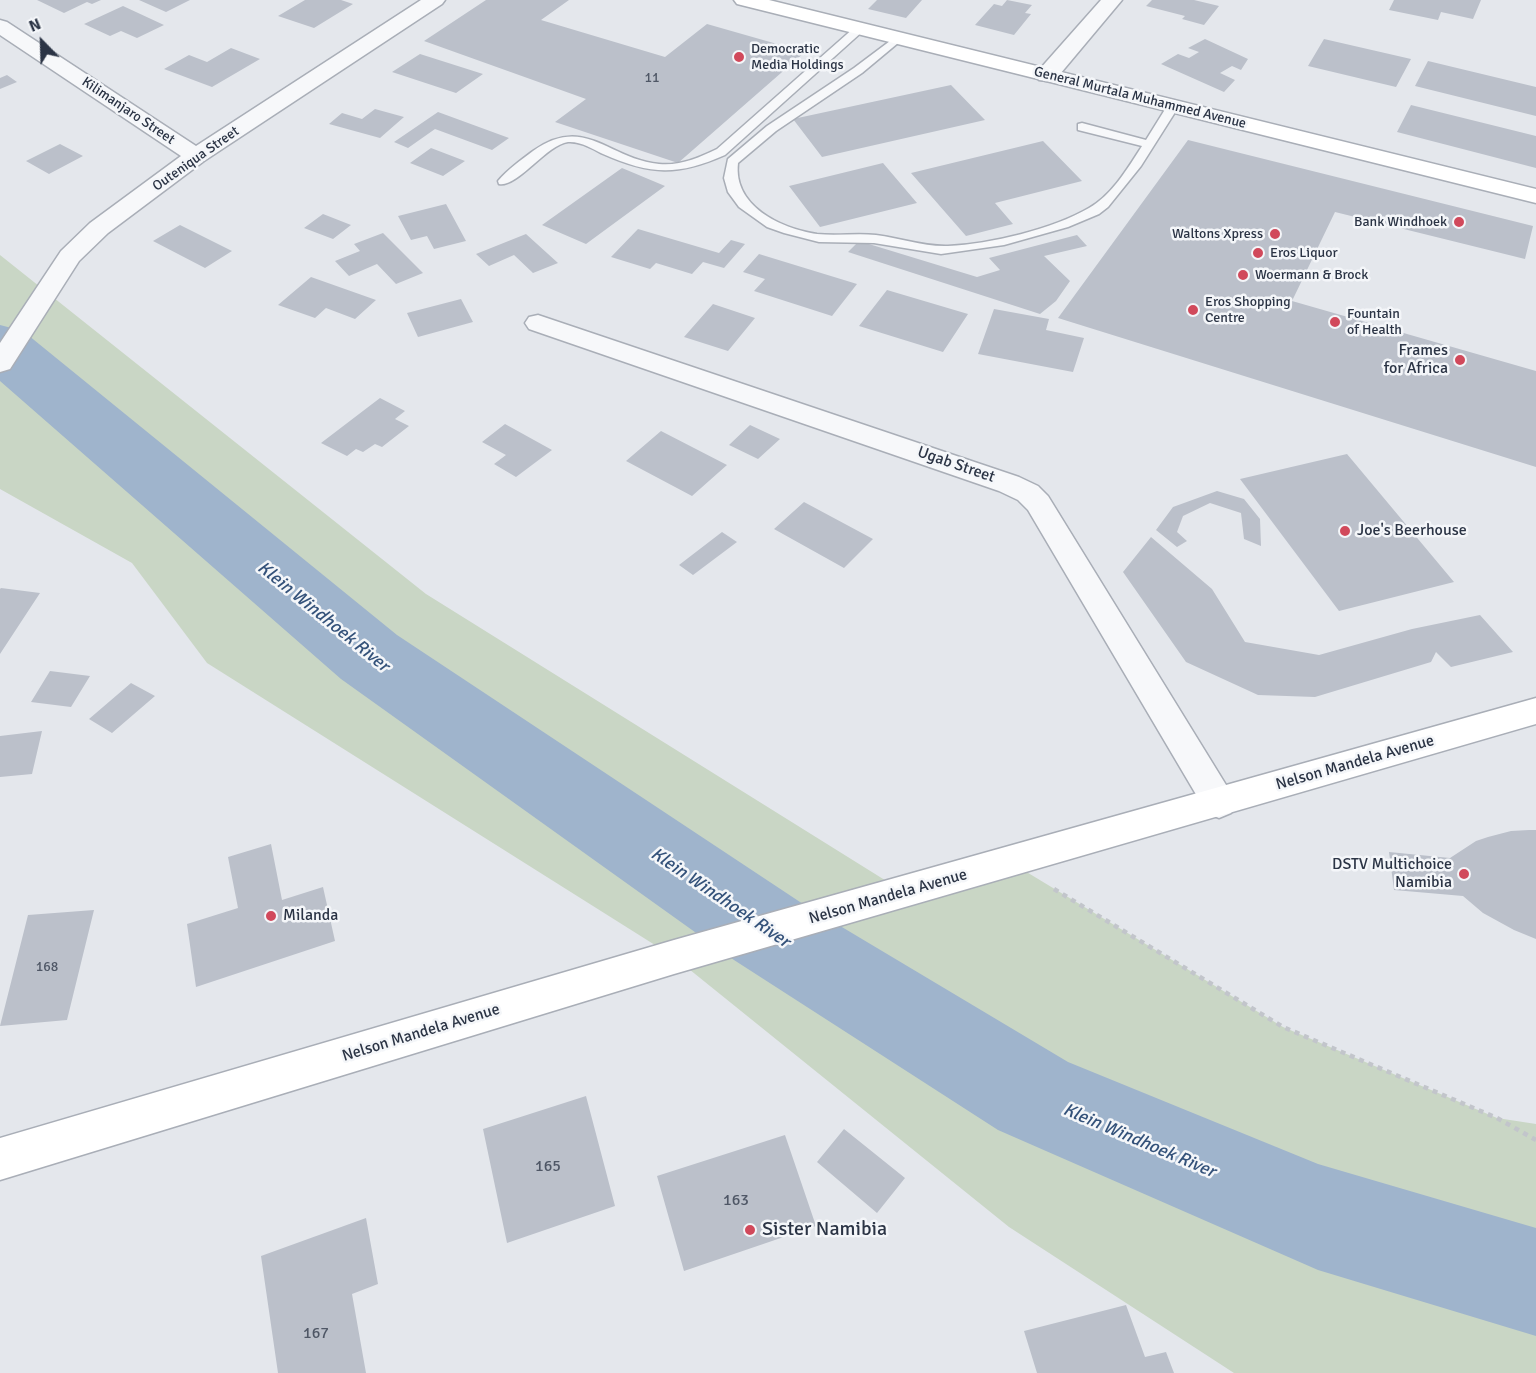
<!DOCTYPE html>
<html>
<head>
<meta charset="utf-8">
<style>
	body { margin:0 }
	#map { position:relative; width:1536px; height:1373px; overflow:hidden; background:#e4e7ec; font-family:Signika,sans-serif }
	canvas { display:block }
	.north { position:absolute; left:12px; top:12px; width:60px; height:60px; -webkit-text-stroke:4px #f4f6f9; paint-order:stroke; rotate:337deg; font-size:16px; font-weight:700; line-height:24px; text-align:center; color:#2b3445 }
	.north::after { content:''; display:block; margin:auto; width:21px; height:27px; background:#2b3445; clip-path:polygon(50% 0,100% 100%,50% 72%,0 100%) }
</style>
</head>
<body>
<div id="map">
<canvas width="1536" height="1373"></canvas>
<div class="north">N</div>
</div>
<script>
const g = document.querySelector('canvas').getContext('2d');
g.lineJoin = 'round';
function paint(path, color) { g.fillStyle = color; g.fill(path, 'evenodd'); }
function stroke(path, color, width, dash) { g.strokeStyle = color; g.lineWidth = width; g.lineCap = dash ? 'butt' : 'round'; g.setLineDash(dash || []); g.stroke(path); }
function label(font, color, halo, rows, align = 'center') {
  g.font = font + ' Signika,sans-serif'; g.lineWidth = 5; g.setLineDash([]); g.textBaseline = 'middle'; g.strokeStyle = halo; g.fillStyle = color; for (const [text, x, y, turn = 0] of rows) {
    g.save(); g.translate(x, y); g.rotate((+turn || 0) * Math.PI / 180); g.textAlign = isNaN(turn) ? turn : align; if (halo) g.strokeText(text, 0, 0); g.fillText(text, 0, 0); g.restore();
  }
}
paint(new Path2D(`
	M0,255L426,594L904,892L1010,862L1283,1027L1497,1118L1536,1124V1373H1234L1009,1227L674,957L207,663L132,563L0,489Z`), '#c9d6c5');
paint(new Path2D(`
	M0,325L23,331L397,635L800,902L1068,1062L1318,1164L1536,1228V1336L1318,1270L998,1130L734,960L341,679L0,381Z`), '#9fb4cc');
paint(new Path2D(`
	M37,0H101L92,4L87,2L64,13Z
	M139,0H190L166,12Z
	M305,0H341L353,4L314,28L278,16Z
	M486,0H569L541,20L665,57L707,24L805,52L678,163L555,122L586,99L424,41Z
	M877,0H922L906,18L868,9Z
	M1007,0L1032,5L1025,13L1031,14L1014,35L975,25L994,4L1002,6Z
	M1152,0H1194L1219,6L1204,25L1182,19L1185,16L1146,6Z
	M1394,0H1481L1473,19L1441,12L1438,20L1389,10Z
	M123,6L164,25L137,38L121,31L110,36L84,24Z
	M1205,39L1248,59L1241,70L1232,66L1220,73L1235,80L1224,92L1161,64L1178,54L1189,58L1199,52L1188,48Z
	M1324,39L1411,59L1396,87L1308,66Z
	M231,48L260,59L212,87L164,69L189,55L207,62Z
	M420,54L483,74L456,93L392,72Z
	M1428,61L1536,87V116L1415,86Z
	M7,75L17,82L0,89V78Z
	M951,85L985,120L822,157L793,119Z
	M1411,105L1536,136V168L1397,132Z
	M375,109L404,117L380,138L329,124L342,113L362,119Z
	M438,112L509,138L492,150L435,129L408,148L394,142Z
	M1188,140L1533,226L1525,259L1335,212L1292,301L1536,371V467L1058,318Z
	M1043,141L1082,181L995,203L1013,224L966,236L911,173Z
	M60,144L83,156L49,174L26,161Z
	M431,148L465,161L443,176L410,163Z
	M883,163L917,203L820,227L789,186Z
	M622,168L665,186L586,244L542,225Z
	M446,204L466,241L434,249L427,236L411,240L398,216Z
	M323,214L351,225L333,239L304,228Z
	M180,225L232,251L205,268L153,241Z
	M638,229L719,253L731,240L745,244L724,268L703,262L692,274L656,263L650,269L611,257Z
	M383,233L423,273L396,284L377,264L349,276L335,261L360,251L354,244Z
	M526,234L558,263L533,273L514,255L489,266L476,254Z
	M1077,235L1087,246L1044,256L1070,281L1056,301L1040,314L848,252L859,241L977,277L1000,270L989,258Z
	M759,254L857,284L832,316L754,291L765,279L743,272Z
	M311,277L376,300L355,319L326,308L315,318L278,305Z
	M887,290L968,314L943,352L859,326Z
	M461,299L473,322L418,337L407,313Z
	M713,304L755,318L728,351L684,337Z
	M994,309L1049,319L1046,330L1084,338L1073,372L978,354Z
	M380,398L405,411L395,419L409,426L382,447L375,444L363,452L356,449L347,456L321,443Z
	M505,424L552,450L516,477L494,464L506,455L482,442Z
	M750,425L780,439L758,459L729,445Z
	M661,431L727,465L692,496L626,461Z
	M1347,454L1454,582L1339,611L1240,479Z
	M1217,491L1244,499L1260,519L1261,546L1244,539L1241,513L1210,503L1183,516L1177,532L1187,541L1177,547L1156,530L1173,507Z
	M804,502L873,539L844,568L774,529Z
	M722,532L737,542L693,575L679,565Z
	M1151,537L1212,589L1245,642L1319,655L1412,629L1480,615L1513,652L1451,667L1436,652L1431,662L1315,697L1258,695L1186,662L1123,572Z
	M1,588L40,593L0,654V589Z
	M50,671L90,676L71,707L31,702Z
	M131,683L155,696L112,733L89,719Z
	M42,731L32,774L0,777V736Z
	M1529,830H1536V939L1514,930L1483,913L1463,896L1394,890L1389,852L1450,858L1476,841L1488,837L1511,831Z
	M271,844L282,900L323,887L335,941L196,987L187,924L238,908L228,857Z
	M94,910L67,1020L0,1026L28,915Z
	M586,1096L615,1206L507,1243L483,1129Z
	M844,1129L905,1178L877,1213L817,1162Z
	M785,1135L816,1226L684,1271L657,1176Z
	M366,1218L378,1284L352,1294L366,1373H278L261,1256Z
	M1126,1305L1145,1357L1166,1352L1174,1373H1037L1024,1331Z`), '#bbc0ca');
const lane = new Path2D(`
	M859,26L865,29L863,31L725,155C678,176 650,175 603,154C593,149 580,141 568,142C546,145 517,188 499,184L498,181C507,170 521,160 533,151C585,114 608,159 659,164C680,166 698,158 717,149L855,27Z
	M898,35L904,38L862,73L776,131L738,163C733,206 780,228 817,234C837,236 857,233 876,235C900,238 924,247 948,246C990,244 1053,229 1089,208C1112,195 1128,168 1142,146L1078,130V124L1082,123L1146,140L1169,103L1173,102L1179,106L1141,166L1108,207L1099,214L1068,227L1004,245L941,254L874,243L819,242L784,233L767,227L739,207L728,192L724,178L728,159L767,126L854,68Z`);
const street = new Path2D(`
	M421,0H445L442,4L204,161L108,233L79,261L10,369L0,372V343L61,251L90,223L181,156L0,35V20L7,22L196,146Z
	M1101,0H1122L1055,80L1047,81L1039,80L1036,75L1039,70Z
	M538,315L1019,477L1038,486L1048,496L1231,793L1237,803L1231,813L1219,818L1207,813L1028,510L1018,500L999,491L529,329L525,323L529,317Z`);
const secondary = new Path2D(`
	M734,0H769L1536,189V203L737,4Z
	M1536,698V724L674,974L0,1180V1138L674,940Z`);
stroke(lane, '#a9aeb7', 3);
stroke(street, '#a9aeb7', 3);
stroke(secondary, '#a9aeb7', 3);
stroke(new Path2D(`
	M1054,889L1283,1027L1497,1118L1536,1140`), '#c2c5cb', 4.5, [5, 5]);
paint(lane, '#f7f8fa');
paint(street, '#f7f8fa');
paint(secondary, '#fff');
for (const [x, y, r, color] of [
	[739,57,6,"#d1495b"],
	[1459,222,6,"#d1495b"],
	[1275,234,6,"#d1495b"],
	[1258,253,6,"#d1495b"],
	[1243,275,6,"#d1495b"],
	[1193,310,6,"#d1495b"],
	[1335,322,6,"#d1495b"],
	[1460,360,6,"#d1495b"],
	[1345,531,6,"#d1495b"],
	[1464,874,6,"#d1495b"],
	[271,916,6,"#d1495b"],
	[750,1230,6,"#d1495b"]
]) { const dot = new Path2D(); dot.arc(x, y, r, 0, 2 * Math.PI); g.fillStyle = color; g.fill(dot); stroke(dot, '#f4f6f9', 2); }
label('14px', '#2b3445', '#f4f6f9', [
	["Democratic",751,49],
	["Media Holdings",751,65],
	["Bank Windhoek",1447,222,"right"],
	["Waltons Xpress",1263,234,"right"],
	["Eros Liquor",1270,253],
	["Woermann & Brock",1255,275],
	["Eros Shopping",1205,302],
	["Centre",1205,318],
	["Fountain",1347,314],
	["of Health",1347,330]
], 'left');
label('14px', '#4f5766', null, [
	["11",652,78],
	["168",47,967]
]);
label('14px', '#2b3445', '#f4f6f9', [
	["General Murtala Muhammed Avenue",1140,98,14],
	["Kilimanjaro Street",128,111,34],
	["Outeniqua Street",196,159,-35]
]);
label('16px', '#2b3445', '#f4f6f9', [
	["Frames",1448,351],
	["for Africa",1448,369],
	["Joe's Beerhouse",1357,531,"left"],
	["DSTV Multichoice",1452,865],
	["Namibia",1452,883],
	["Milanda",283,916,"left"]
], 'right');
label('16px', '#2b3445', '#f4f6f9', [
	["Ugab Street",956,465,19],
	["Nelson Mandela Avenue",1355,763,-16],
	["Nelson Mandela Avenue",888,897,-16],
	["Nelson Mandela Avenue",421,1033,-17]
]);
label('16px', '#4f5766', null, [
	["165",548,1167],
	["163",736,1201],
	["167",316,1334]
]);
label('italic 18px', '#34527a', '#f4f6f9', [
	["Klein Windhoek River",323,617,39],
	["Klein Windhoek River",720,898,34],
	["Klein Windhoek River",1139,1141,23]
]);
label('20px', '#2b3445', '#f4f6f9', [
	["Sister Namibia",762,1230]
], 'left');
</script>
</body>
</html>
